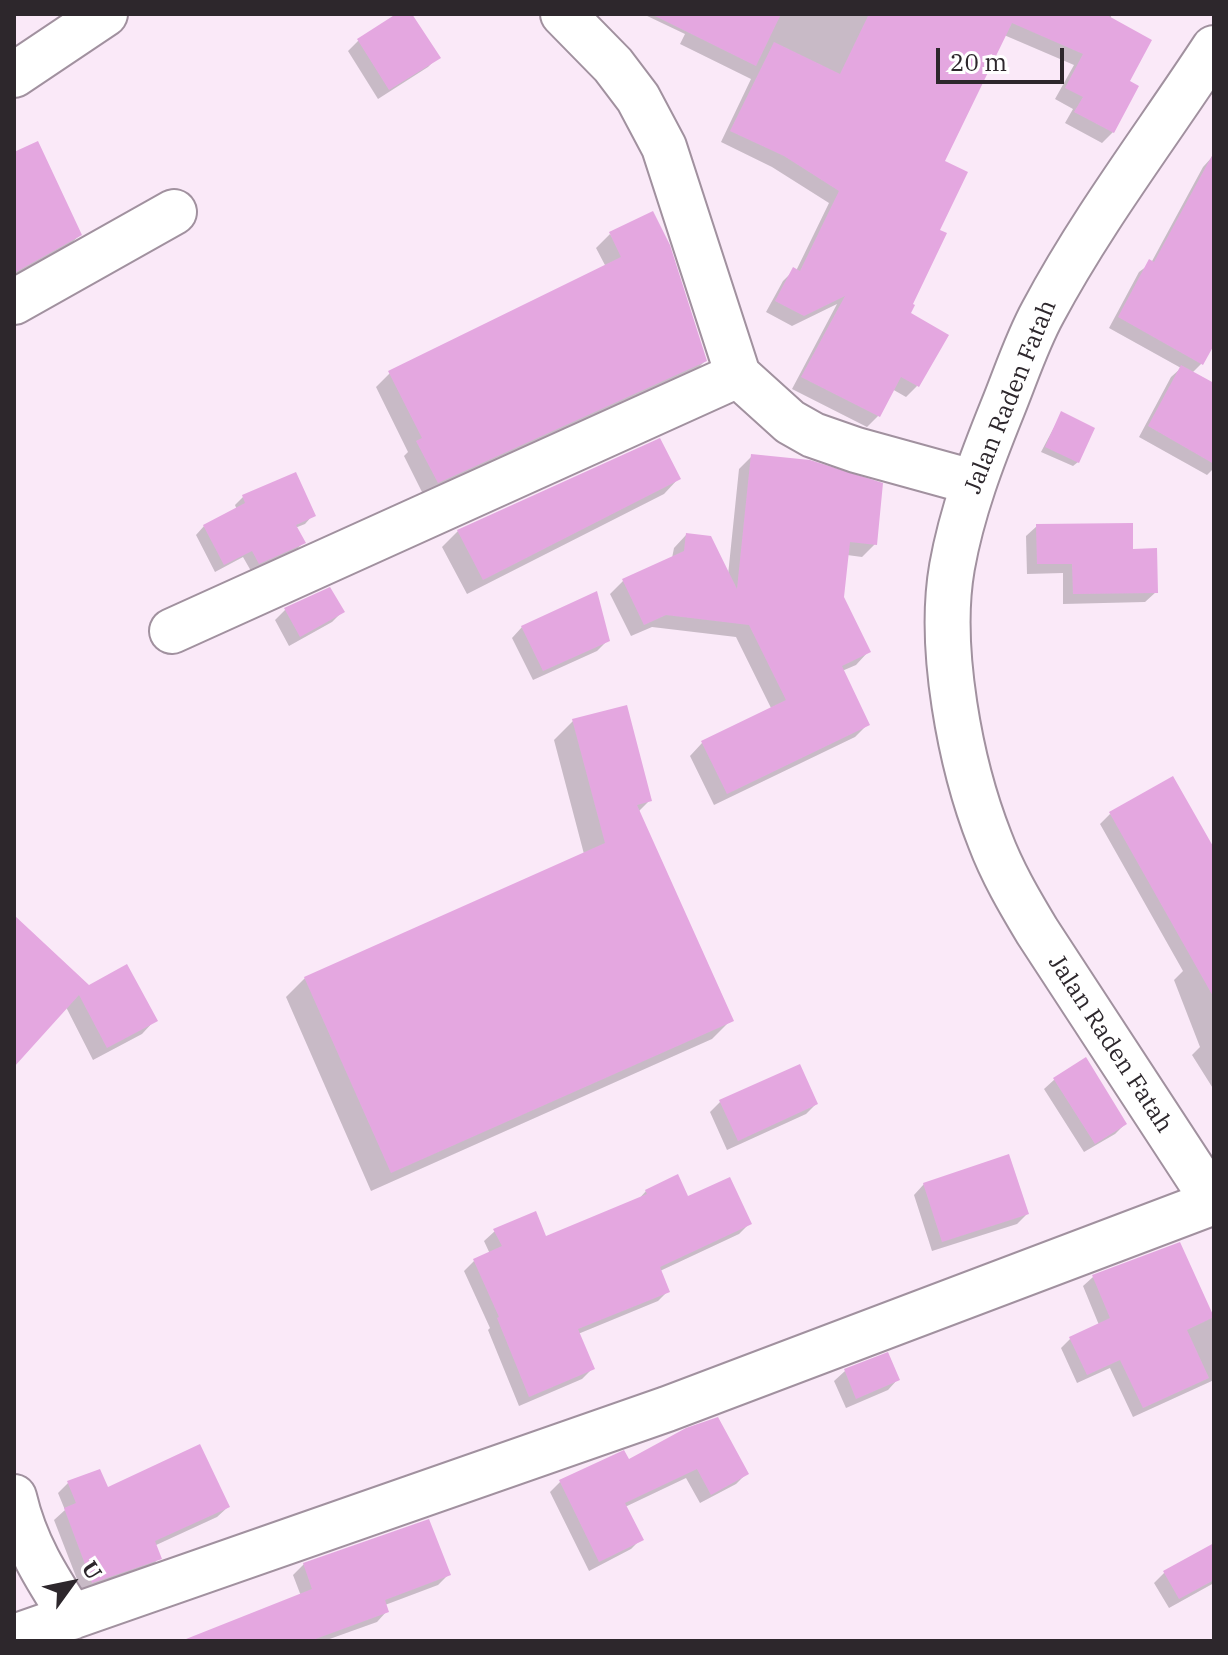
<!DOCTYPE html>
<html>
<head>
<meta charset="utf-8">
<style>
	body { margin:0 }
	#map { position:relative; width:1228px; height:1655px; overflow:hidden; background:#fae9f8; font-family:"IBM Plex Serif",serif }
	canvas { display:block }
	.frame { position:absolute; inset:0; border:16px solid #2d272c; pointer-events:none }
	.north { position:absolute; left:32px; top:1543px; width:80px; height:80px; -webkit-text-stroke:6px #fff; paint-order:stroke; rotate:57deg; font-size:22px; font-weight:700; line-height:32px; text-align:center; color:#2d272c }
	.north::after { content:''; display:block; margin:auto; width:28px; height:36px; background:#2d272c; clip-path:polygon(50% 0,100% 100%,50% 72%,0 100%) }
	.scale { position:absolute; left:936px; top:48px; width:128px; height:36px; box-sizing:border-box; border:4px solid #2d272c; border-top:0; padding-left:10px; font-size:24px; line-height:28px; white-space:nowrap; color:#2d272c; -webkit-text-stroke:6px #fff; paint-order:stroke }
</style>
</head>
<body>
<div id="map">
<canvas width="1228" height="1655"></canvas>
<div class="frame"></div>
<div class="north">U</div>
<div class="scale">20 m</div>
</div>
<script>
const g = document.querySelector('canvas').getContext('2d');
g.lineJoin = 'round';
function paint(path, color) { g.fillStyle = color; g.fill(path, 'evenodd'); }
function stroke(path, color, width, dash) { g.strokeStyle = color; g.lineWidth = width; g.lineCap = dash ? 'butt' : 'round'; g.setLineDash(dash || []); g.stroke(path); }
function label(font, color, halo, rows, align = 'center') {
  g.font = font + ' "IBM Plex Serif",serif'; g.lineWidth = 7; g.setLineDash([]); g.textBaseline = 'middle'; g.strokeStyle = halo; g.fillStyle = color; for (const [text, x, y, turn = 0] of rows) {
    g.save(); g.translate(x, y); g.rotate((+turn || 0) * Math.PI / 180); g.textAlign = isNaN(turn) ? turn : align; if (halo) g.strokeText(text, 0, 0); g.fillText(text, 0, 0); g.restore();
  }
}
paint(new Path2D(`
	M399,14H410L438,57L428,67L378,99L348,51L358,41Z
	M643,14H1112L1110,19L1127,82L1113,132L1102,143L1065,123L1073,109L1055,99L1074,65L1004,35L943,162L938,231L908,314L917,386L906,397L892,389L878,416L867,427L792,389L837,304L792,326L766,312L783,281L794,270L796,271L829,203L772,167L721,142L751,79L680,44L685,34Z
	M14,154L80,235L67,247L14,278Z
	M1213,156L1214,341L1202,363L1192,373L1214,385V468L1207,475L1139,437L1171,377L1181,368L1109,328L1139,272L1151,263L1203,167Z
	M610,234L705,361L691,375L424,496L404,456L408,452L376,387L390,373L606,267L596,248Z
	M1061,414L1078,462L1073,466L1041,452Z
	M660,440L679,478L664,494L467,594L442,547L458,531Z
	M752,456L875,544L862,557L847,555L842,598L868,652L856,665L842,671L868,724L855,737L714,805L690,756L702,743L772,710L736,637L652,627L631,636L610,594L623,581L672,558L674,548L686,535L728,575L739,469Z
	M243,497L313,515L305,524L295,528L303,543L295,551L251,571L243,557L215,572L196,535L204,526L237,510L235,505Z
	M1037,526L1131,551L1156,592L1145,602L1063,604V573L1027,574L1026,536Z
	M285,610L342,612L332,622L289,646L275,620Z
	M522,627L608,640L597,651L533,680L512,638Z
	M573,721L650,800L638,812L731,1020L712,1039L371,1191L286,997L305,978L584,854L554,740Z
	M1110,814L1211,848L1214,846V1090L1192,1055L1200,1047L1174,980L1183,971L1100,824Z
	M14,918L88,987L155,1020L142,1034L93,1060L66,1007L14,1064Z
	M1055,1079L1125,1124L1115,1134L1084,1152L1044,1089Z
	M720,1102L816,1104L806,1114L727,1150L710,1112Z
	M924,1184L1027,1214L1017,1224L932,1251L914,1195Z
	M646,1191L687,1199L749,1224L739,1234L660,1271L668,1291L658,1301L578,1334L592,1369L582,1379L519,1406L488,1330L490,1328L464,1271L474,1261L490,1254L484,1241L495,1231L545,1238L637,1201Z
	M1179,1244L1214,1322V1380L1133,1417L1110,1368L1077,1383L1061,1348L1071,1338L1099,1325L1083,1286L1093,1277Z
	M845,1371L898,1379L888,1390L846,1408L834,1381Z
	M628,1462L746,1474L736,1484L700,1503L686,1478L625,1507L641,1539L631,1549L589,1571L550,1492L560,1482Z
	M68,1483L107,1490L228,1507L217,1517L154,1546L159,1558L149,1569L82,1592L54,1520L65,1510L58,1493Z
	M1214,1546V1583L1169,1608L1154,1583L1165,1572Z
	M304,1564L448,1575L438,1585L385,1605L387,1611L377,1622L324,1641H190L301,1596L293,1575Z`), '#0003');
paint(new Path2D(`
	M396,14H412L441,58L389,90L357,39Z
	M651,14H781L756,66Z
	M869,14H1105L1152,40L1130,81L1139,86L1114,133L1074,112L1083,97L1065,88L1083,54L1012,23L945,161L968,172L940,230L947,233L913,304L915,305L911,313L949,335L919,387L901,377L880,417L801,377L845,296L804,316L775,301L793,267L800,271L839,191L784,156L730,131L774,42L840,74Z
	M38,141L82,235L14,273V152Z
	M1214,152V345L1203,365L1118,317L1149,259L1154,262Z
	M653,211L670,245L707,361L438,483L416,441L422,438L388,371L621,257L609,232Z
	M1181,365L1214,383V464L1148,426Z
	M1061,411L1095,428L1079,463L1045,447Z
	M660,438L681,479L483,580L457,530Z
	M751,454L810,460L883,483L877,545L850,542L844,597L871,652L842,666L870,725L727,794L701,741L786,700L749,625L666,615L644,625L622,579L684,551L686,533L711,536L737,589Z
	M296,472L316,516L296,525L306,543L259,564L252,551L224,565L203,525L245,503L242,495Z
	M1133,523V549L1157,548L1158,593L1073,594L1072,564H1037L1036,524Z
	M330,587L345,612L300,637L284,608Z
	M597,591L610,641L543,671L521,626Z
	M627,705L652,801L637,805L734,1021L391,1173L304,977L605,843L572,719Z
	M1173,776L1214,848V998L1109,812Z
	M14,915L89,985L127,964L158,1021L107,1048L79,995L14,1067Z
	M1086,1057L1127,1124L1095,1144L1053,1078Z
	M800,1064L818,1104L738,1141L719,1100Z
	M1009,1154L1029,1214L942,1242L923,1183Z
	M678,1174L688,1196L730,1177L752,1224L660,1267L670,1292L578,1329L595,1369L529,1397L497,1318L499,1317L473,1259L502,1246L493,1229L536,1211L546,1236L647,1194L645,1190Z
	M1180,1242L1214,1317L1187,1330L1209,1378L1143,1408L1120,1360L1087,1375L1069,1337L1110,1318L1092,1275Z
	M888,1352L900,1380L856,1399L844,1369Z
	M718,1417L749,1474L711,1495L697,1469L625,1503L644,1540L599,1562L559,1480L624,1450L629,1459L686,1428Z
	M200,1444L230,1507L155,1541L162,1559L92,1583L64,1508L76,1503L67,1481L100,1469L108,1487Z
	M429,1519L451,1575L385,1600L389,1612L310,1641H186V1639L312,1589L303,1563Z
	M1214,1543V1580L1179,1599L1163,1571Z`), '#e4a7e0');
const minor = new Path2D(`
	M563,14L613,65L638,98L664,147L738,375L790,422L813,435L856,450L972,482
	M14,75L105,14
	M14,302L174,212
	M172,631L738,375
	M14,1497C25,1544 46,1577 72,1617
	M14,1637L667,1409L1214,1202`);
const highway = new Path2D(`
	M1214,48C1157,135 1092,220 1043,312C1027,341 1016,375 1003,407C982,459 962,511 952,567C938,647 960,764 990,840C1002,872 1019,901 1037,931L1214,1202`);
stroke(minor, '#a1919f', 48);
stroke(highway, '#a1919f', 48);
stroke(minor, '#fff', 44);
stroke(highway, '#fff', 44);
label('24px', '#2d272c', '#fff', [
	["Jalan Raden Fatah",1011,397,-68],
	["Jalan Raden Fatah",1110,1044,57]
]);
</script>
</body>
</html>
